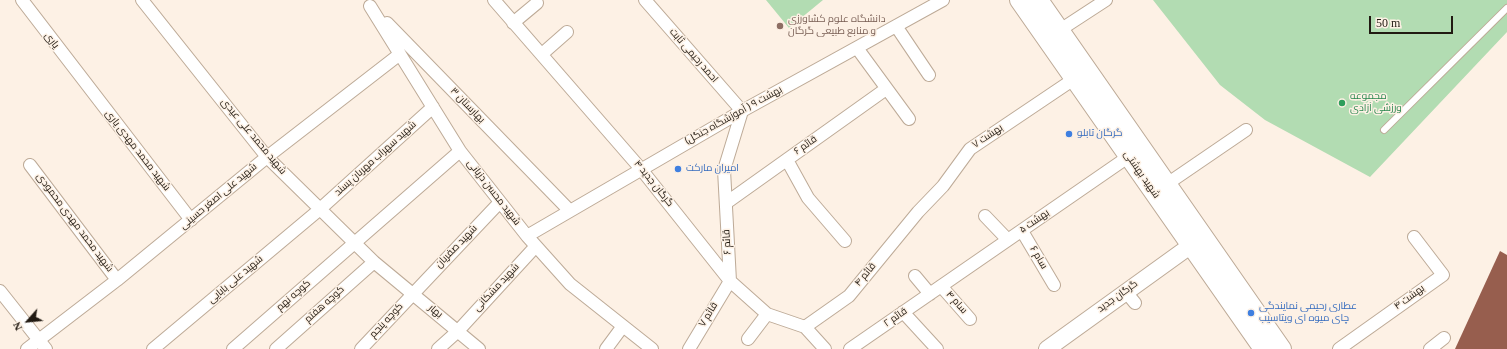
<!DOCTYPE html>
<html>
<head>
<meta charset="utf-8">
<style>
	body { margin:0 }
	#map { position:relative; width:1507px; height:349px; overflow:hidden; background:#fdf1e5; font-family:Georgia,serif }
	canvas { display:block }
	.north { position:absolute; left:8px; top:301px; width:40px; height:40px; -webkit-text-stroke:3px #fdf1e5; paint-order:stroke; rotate:243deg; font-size:11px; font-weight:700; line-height:16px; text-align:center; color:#211a12 }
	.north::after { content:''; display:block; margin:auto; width:14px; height:18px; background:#211a12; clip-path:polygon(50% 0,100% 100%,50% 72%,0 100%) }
	.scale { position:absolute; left:1369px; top:16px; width:84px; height:18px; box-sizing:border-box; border:2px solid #211a12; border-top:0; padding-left:5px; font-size:12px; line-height:14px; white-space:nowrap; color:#211a12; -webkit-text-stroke:3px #fdf1e5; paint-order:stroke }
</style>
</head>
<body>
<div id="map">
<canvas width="1507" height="349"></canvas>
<div class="north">N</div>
<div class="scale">50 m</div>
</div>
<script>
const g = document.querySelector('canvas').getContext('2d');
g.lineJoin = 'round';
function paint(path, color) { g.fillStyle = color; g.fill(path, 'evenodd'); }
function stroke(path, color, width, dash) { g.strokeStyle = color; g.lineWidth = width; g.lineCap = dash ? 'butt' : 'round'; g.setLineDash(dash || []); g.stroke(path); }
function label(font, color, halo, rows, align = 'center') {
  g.font = font + ' Georgia,Cairo,serif'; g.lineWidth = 3; g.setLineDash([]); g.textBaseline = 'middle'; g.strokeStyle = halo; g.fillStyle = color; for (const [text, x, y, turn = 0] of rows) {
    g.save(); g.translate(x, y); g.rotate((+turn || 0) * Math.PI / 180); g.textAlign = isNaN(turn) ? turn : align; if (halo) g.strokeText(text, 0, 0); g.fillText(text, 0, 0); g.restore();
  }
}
paint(new Path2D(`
	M766,0H823L789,28Z
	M1153,0H1507V32L1370,177L1265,120L1220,85Z`), '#b2dcb2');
paint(new Path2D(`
	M1500,251L1507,255V349H1455Z`), '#975e4e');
const service = new Path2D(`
	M1384,130L1507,8`);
const minor = new Path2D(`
	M22,0L191,220
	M142,0L267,157L374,262L479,349
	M494,0L641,169L730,281L767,314L805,327L825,349
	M645,0L742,111L724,170L730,281
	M370,6L460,151L527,236L570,284L652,349
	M387,23L570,211
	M513,23L537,3
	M896,26L929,75
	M1060,30L1106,0
	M857,48L909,119
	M542,54L567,32
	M787,160L808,198L845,241
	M30,165L117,280
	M1167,184L1246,130
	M726,203L886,89
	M985,216L1008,240
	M1022,231L1054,285
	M527,236L742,111L943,0
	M915,276L930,294
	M941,286L970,319
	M0,291L46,349
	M1126,292L1135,303
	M903,312L937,349
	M805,327L849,296L918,212L943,186L970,149L1074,79
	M748,339L767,314
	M27,349L117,280L267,157L400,54
	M153,349L319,210L433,107
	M233,349L460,151
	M276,349L374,262
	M361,349L500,202
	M438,349L458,331L536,246
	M606,349L623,326
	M689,349L730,281
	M850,349L1128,157
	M1339,349L1443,275L1414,237
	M1430,349L1444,338`);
const secondary = new Path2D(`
	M1047,349L1190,246`);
const primary = new Path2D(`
	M1019,0L1263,349
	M1039,0L1282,349`);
stroke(service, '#bdaa97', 8);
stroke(minor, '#bdaa97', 14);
stroke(secondary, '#bdaa97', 18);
stroke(primary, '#bdaa97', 20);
stroke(service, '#fff', 6);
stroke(minor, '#fff', 12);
stroke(secondary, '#fff', 16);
stroke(primary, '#fff', 18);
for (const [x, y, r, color] of [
	[780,26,4,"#8d6e63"],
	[1342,103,4,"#2e9e5b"],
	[1069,134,4,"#3f7fe0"],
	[678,169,4,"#3f7fe0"],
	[1251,313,4,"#3f7fe0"]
]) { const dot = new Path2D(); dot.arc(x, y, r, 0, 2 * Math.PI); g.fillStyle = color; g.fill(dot); stroke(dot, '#fdf1e5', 1.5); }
label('10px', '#785e54', '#fdf1e5', [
	["دانشگاه علوم کشاورزی",788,20],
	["و منابع طبیعی گرگان",788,32]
], 'left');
label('10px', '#211a12', '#fdf1e5', [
	["یاری",51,41,52],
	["احمد رحیمی ثابت",693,56,49],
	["بهارستان ۳",467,106,46],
	["بهشت ۹ ( آموزشگاه جنگل)",734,116,-29],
	["شهید محمد علی عیدی",253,137,50],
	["بهشت ۷",988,137,-34],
	["قائم ۶",806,146,-35],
	["شهید محمد مهدی یاری",137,151,52],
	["شهید سهراب مهربان پسند",376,159,-42],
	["شهید بهشتی",1141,175,55],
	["گرگان جدید ۴",653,184,51],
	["شهید محسن دزیانی",493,193,52],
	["شهید علی اصغر حسینی",219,197,-40],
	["بهشت ۵",1035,222,-35],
	["شهید محمد مهدی محمودی",74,223,53],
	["۶ قائم",728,242,-93],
	["شهید صفریان",457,247,-46],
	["۶ سام",1038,258,59],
	["قائم ۴",866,275,-51],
	["شهید علی بابایی",236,280,-40],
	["شهید مشکانی",497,288,-47],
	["کوچه نهم",294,296,-41],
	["گرگان جدید",1118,297,-36],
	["۴ بهشت",1410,298,-36],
	["۴ سام",956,303,48],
	["کوچه هفتم",325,305,-42],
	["بهار",435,312,40],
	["۷ قائم",709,315,-59],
	["۲ قائم",896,318,-35],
	["کوچه پنجم",387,321,-47]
]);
label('10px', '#27864d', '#fdf1e5', [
	["مجموعه",1350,97],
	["ورزشی آزادی",1350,109]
], 'left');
label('10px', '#366cbe', '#fdf1e5', [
	["گرگان تابلو",1077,134],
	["امیران مارکت",686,169],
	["عطاری رحیمی نمایندگی",1259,307],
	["چای میوه ای ویتاسیب",1259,319]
], 'left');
</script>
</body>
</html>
